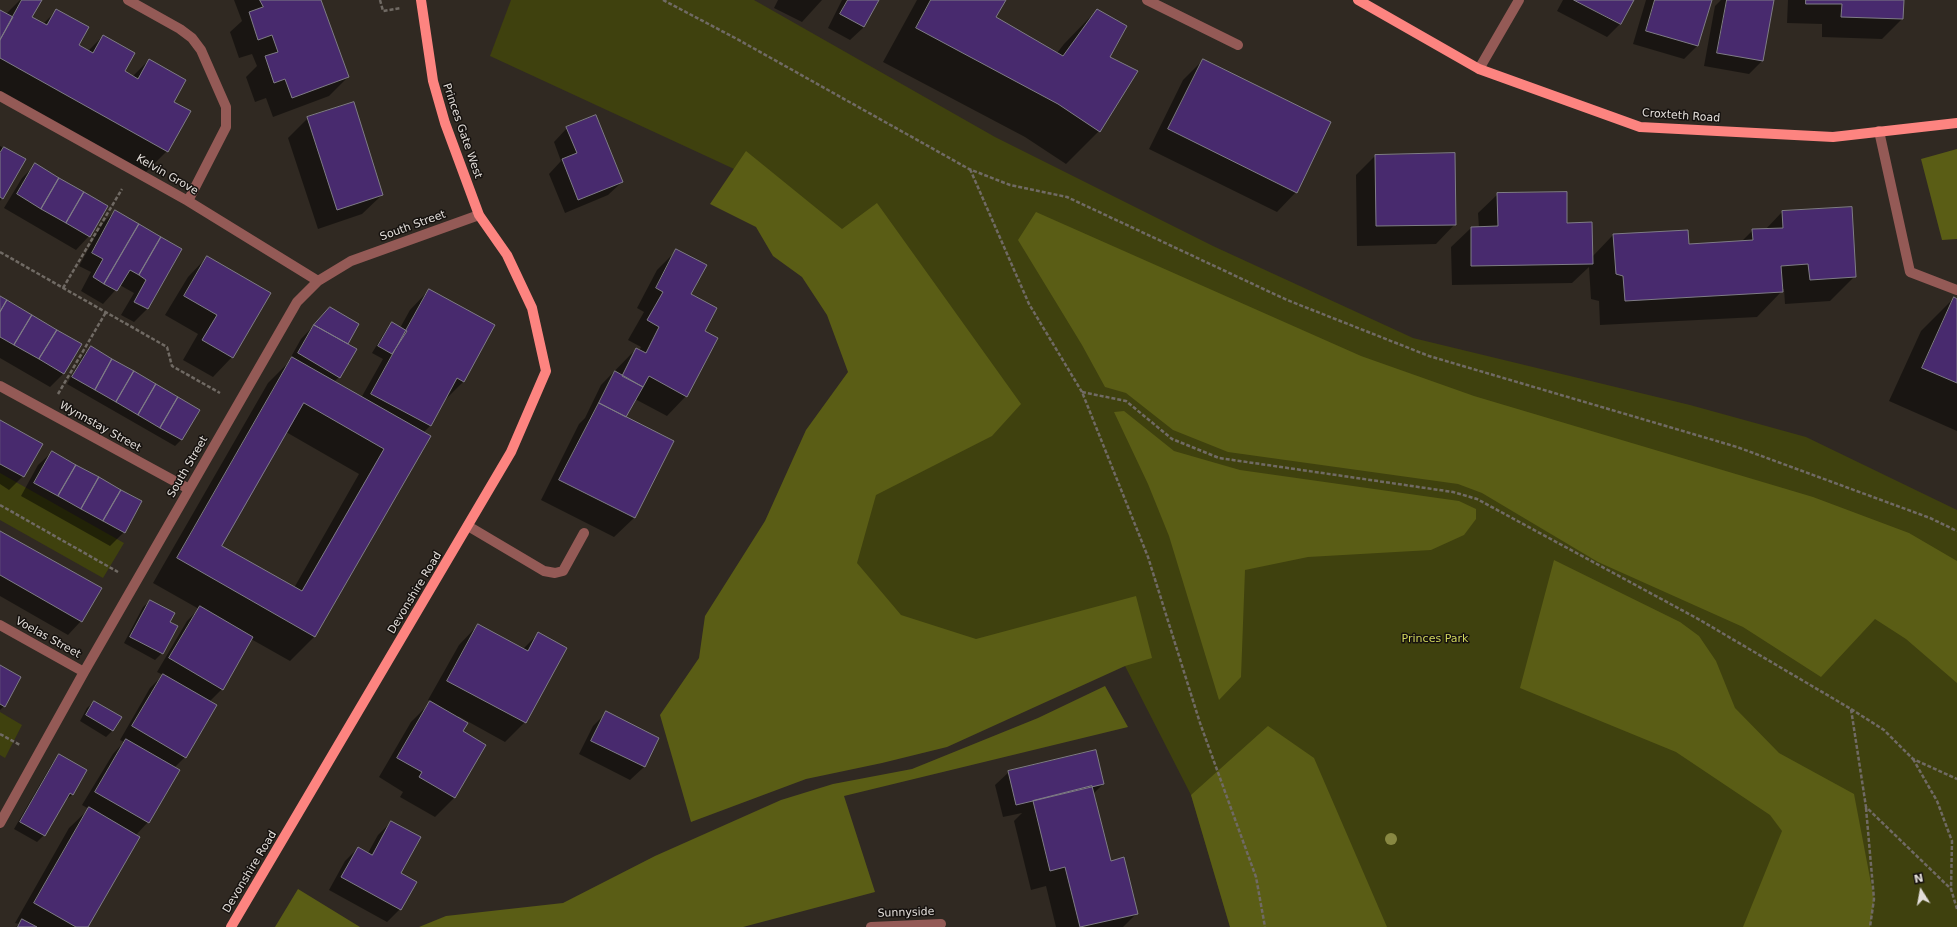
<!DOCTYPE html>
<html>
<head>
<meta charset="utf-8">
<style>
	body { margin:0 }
	#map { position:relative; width:1957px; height:927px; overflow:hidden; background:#302922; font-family:"DejaVu Sans",sans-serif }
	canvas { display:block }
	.north { position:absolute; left:1901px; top:871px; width:40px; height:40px; -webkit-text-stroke:3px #16120f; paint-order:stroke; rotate:349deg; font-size:11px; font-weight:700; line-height:16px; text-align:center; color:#e2ddd9 }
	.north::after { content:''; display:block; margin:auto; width:14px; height:18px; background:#e2ddd9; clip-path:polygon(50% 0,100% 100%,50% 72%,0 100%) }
</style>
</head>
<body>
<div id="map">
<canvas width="1957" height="927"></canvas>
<div class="north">N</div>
</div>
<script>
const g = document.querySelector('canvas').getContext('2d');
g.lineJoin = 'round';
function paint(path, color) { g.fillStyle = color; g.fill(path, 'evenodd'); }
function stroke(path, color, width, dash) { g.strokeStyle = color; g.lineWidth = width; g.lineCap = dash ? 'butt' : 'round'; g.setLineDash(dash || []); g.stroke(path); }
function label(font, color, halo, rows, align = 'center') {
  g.font = font + ' "DejaVu Sans",sans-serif'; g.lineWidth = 3; g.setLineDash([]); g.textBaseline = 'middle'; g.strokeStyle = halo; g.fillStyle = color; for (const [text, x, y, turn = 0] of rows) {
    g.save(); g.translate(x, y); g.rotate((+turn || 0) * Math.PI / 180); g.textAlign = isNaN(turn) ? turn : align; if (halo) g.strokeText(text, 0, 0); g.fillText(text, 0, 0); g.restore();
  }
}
paint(new Path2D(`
	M511,0H754L995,137L1213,246L1413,338L1690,405L1806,437L1957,510V927H1230L1191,795L1125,666L976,710L868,725L851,475L902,311L786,193L490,56Z
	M0,473L124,543L103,578L0,520Z
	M0,712L22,725L5,758L0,755Z`), '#3f410e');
paint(new Path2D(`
	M1957,149V239L1942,240L1921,159Z
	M746,151L842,229L877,203L1021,404L992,436L876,495L857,563L901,615L976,639L1136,596L1152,658L1125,666L947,747L882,763L806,779L691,822L660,715L699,658L705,616L765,521L806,430L848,372L827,315L802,277L773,256L756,227L710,204Z
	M1036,212L1361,356L1474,396L1813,497L1909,533L1957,561V683L1906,639L1875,619L1821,677L1743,627L1598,562L1482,493L1458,484L1228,452L1173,430L1126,393L1105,387L1082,345L1018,240Z
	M1124,411L1174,451L1240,470L1459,501L1476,509V519L1464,535L1431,550L1308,557L1245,570L1241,677L1219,700L1169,536L1148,484L1114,412Z
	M1554,560L1680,622L1699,636L1716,661L1735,708L1779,753L1854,794L1874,899L1870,927H1743L1782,831L1770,815L1676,752L1520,688Z
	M1105,686L1128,727L844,796L875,892L743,927H419L446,916L563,903L655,856L781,800L833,784L912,769L1038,718Z
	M1268,726L1314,758L1387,927H1230L1191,795Z
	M298,889L360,927H275Z`), '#5a5d15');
paint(new Path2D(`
	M20,0H39L31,18L43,24L57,10L78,45L88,51L103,36L124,72L132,77L149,60L173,102L167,151L142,176L0,97V12L5,15Z
	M234,0H320L348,77L329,96L273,117L266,98L255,102L246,77L257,66L252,54L239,58L230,32L242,21Z
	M778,0H822L802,22L774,8Z
	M842,0H878L864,27L850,40L828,28Z
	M917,0H1005L995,18L1057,53L1064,44L1097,10L1109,57L1099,131L1066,164L1025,137L883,62Z
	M1563,0H1633L1620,24L1607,37L1557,11Z
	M1646,0H1711L1698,45L1684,59L1633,44Z
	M1721,0H1773L1762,61L1749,74L1704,66L1715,6Z
	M1788,0H1903L1902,19L1882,39L1822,37V24L1787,23Z
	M1203,60L1296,192L1277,212L1149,149L1183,80Z
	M308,118L382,195L362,214L318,229L288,138Z
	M567,128L622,182L608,195L565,213L549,174L561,161L554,142Z
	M0,146L24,159L0,201Z
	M1375,156L1455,224L1436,244L1357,246L1356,175Z
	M35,165L89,236L76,250L4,208L22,178Z
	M1498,194L1566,224L1592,257L1613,235L1688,245L1741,242L1753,230H1765L1782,212L1855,276L1830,301L1785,304L1784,289H1781V292L1757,317L1600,325L1599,301L1591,299L1589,267L1572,283L1452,285L1451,247L1471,228H1479L1478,213Z
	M115,211L181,249L147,309L134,322L121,315L134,293L125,288L120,285L103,304L81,291L91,272L79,266L102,224Z
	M677,250L690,295L703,331L686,396L667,416L635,399L625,417L673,442L634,518L614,537L541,500L579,424L585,418L601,385L636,349L639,351L641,347L628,340L644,312L637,308L657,270Z
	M207,257L232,357L213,377L183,360L198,334L165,315L188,277Z
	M429,290L464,381L444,401L430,426L423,433L315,636L290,661L251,639L222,689L209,702L185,757L174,768L148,822L136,835L87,927H16L19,924L15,923L69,828L89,809L82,805L113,754L124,742L120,740L150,688L163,675L157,672L187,621L199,609L153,583L268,383L287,364L301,339L324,315L347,343L339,377L334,382L361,398L383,359L372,353L386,330L392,324L400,328L410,310ZM286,432L359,474L294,588L221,546Z
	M0,298L63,374L50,387L0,358Z
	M1954,298L1957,300V431L1889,401L1921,331Z
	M91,348L198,410L181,440L175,446L67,384L84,354Z
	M0,421L42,444L23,476L9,490L0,484Z
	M52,452L141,501L124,532L110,546L21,496L38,465Z
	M0,532L81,621L68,635L0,596Z
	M150,601L168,622L176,627L162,653L155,660L124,643L143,607Z
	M478,625L523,649L538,634L525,722L505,742L458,716L462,732L485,745L454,798L435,817L400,797L403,792L379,777L411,722L431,702L428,700L459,645Z
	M0,666L4,706L0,710Z
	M94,702L113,730L106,737L80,721L87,708Z
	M606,713L658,738L644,767L630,780L579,754L593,726Z
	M59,756L86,771L72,795L64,801L44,835L37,842L14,829L53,762Z
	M1009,772L1103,784L1093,794L1110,862L1137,913L1123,927H1056L1046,886L1031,890L1014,821L1022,813L1003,817L995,785Z
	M391,822L400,874V909L387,922L329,890L345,861L358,848L368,853L378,835Z`), '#0007');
const building = new Path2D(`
	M22,0H42L32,17L47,25L56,9L89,27L79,45L93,53L103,35L135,53L125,71L138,79L149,59L186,80L174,102L191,111L168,152L0,58V40Z
	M260,0H321L349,77L292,98L285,79L274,83L265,56L278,52L272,35L258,40L249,12L263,7Z
	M848,0H879L864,27L840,14Z
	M931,0H1006L996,17L1063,56L1097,9L1127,26L1110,57L1138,71L1100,132L1058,104L916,28Z
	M1574,0H1634L1621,24Z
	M1655,0H1712L1698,46L1646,31Z
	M1727,0H1774L1763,61L1717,53Z
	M1806,0H1904L1903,19L1841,17L1842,4H1806Z
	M0,10L13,17L0,40Z
	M1203,59L1331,122L1297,193L1168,129Z
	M354,102L383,195L337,210L307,117Z
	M596,115L623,182L578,200L562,159L577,153L566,127Z
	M4,147L26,159L3,199L0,197V153Z
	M1455,153L1456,225L1376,226L1375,155Z
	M35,163L59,178L41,209L17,194Z
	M59,178L84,192L66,223L41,209Z
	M84,192L108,206L90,237L66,223Z
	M1567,192V223L1592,222L1593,264L1471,266V227L1498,226L1497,193Z
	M1852,207L1856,277L1810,280L1808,264L1781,266L1783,292L1625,301L1623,276L1616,274L1613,234L1688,230L1689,244L1753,240L1752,229L1783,228L1782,211Z
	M115,210L139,224L104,284L93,277L103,259L92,253Z
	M139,224L161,237L139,275L130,270L117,291L104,284Z
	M161,237L182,249L148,309L134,302L146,280L139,275Z
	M676,249L707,265L691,294L717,308L705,331L718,338L687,397L649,376L643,387L622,376L636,348L646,353L659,327L647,320L663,292L656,288Z
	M207,256L271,293L233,358L202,340L217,315L184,296Z
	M429,289L495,325L464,382L457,378L431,426L371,394Z
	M0,296L7,300L0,312Z
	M1954,297L1957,299V383L1922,368Z
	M7,300L32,315L14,345L0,337V312Z
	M330,307L359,324L348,344L314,325Z
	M32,315L57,330L39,359L14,345Z
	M392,322L407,331L392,354L378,346Z
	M314,325L357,349L340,378L298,353Z
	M57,330L82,344L64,374L39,359Z
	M91,346L112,359L95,390L72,377Z
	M292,357L431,436L315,637L177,558ZM304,403L384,449L302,591L222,546Z
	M112,359L134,371L116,402L95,390Z
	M134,371L156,384L138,415L116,402Z
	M615,371L643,387L626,417L599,403Z
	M156,384L178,397L160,428L138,415Z
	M178,397L200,410L182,440L160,428Z
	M599,403L674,441L635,518L559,480Z
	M0,420L43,444L24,477L0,464Z
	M52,451L76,465L58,496L34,483Z
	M76,465L99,477L81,509L58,496Z
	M99,477L121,490L103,521L81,509Z
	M121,490L142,501L125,533L103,521Z
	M0,531L102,588L82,622L0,575Z
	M150,600L175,613L170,622L178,626L163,654L130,637Z
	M200,606L253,637L223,690L169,658Z
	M478,624L528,651L538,632L567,648L526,723L447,681Z
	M0,665L21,677L5,707L0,704Z
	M163,674L217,705L186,758L132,726Z
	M94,701L122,717L113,731L86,715Z
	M430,701L468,723L463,731L486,745L455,798L419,777L422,772L397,758Z
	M606,711L659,738L645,767L591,741Z
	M126,739L180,770L149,823L95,792Z
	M1096,750L1104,784L1016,805L1008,771Z
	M59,754L87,770L73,795L70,793L45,836L20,822Z
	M1092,786L1111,861L1124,857L1138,914L1080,927L1065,867L1050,871L1033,801Z
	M89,807L140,837L88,927H76L34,903Z
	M391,821L421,837L401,873L417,882L401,910L341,877L358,847L372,855Z
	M22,919L37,927H18Z`);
paint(building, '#482a6e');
stroke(building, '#7f7c86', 1);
stroke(new Path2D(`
	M380,0L383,11L401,8
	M663,0L737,39L969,169L1010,185L1067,197L1287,300L1429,356L1737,447L1930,518L1957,531
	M970,169L1029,304L1082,392L1148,557L1200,723L1256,877L1265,927
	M0,252L167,347L172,366L220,393
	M63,288L122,189
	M1082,392L1126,401L1172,439L1219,458L1453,492L1477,499L1700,620L1851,709L1866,807L1951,889L1957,909
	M58,394L106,312
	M0,505L118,572
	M1851,709L1884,730L1913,759L1957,779
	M0,734L20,745
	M1913,759L1937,801L1952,841L1951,889
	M1866,808L1874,899L1870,927`), '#706a64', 2.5, [4, 2]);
stroke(new Path2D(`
	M128,0L180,29L192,38L201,50L226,107V127L188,201
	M1147,0L1238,45
	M1479,69L1519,0
	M0,96L188,201L318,281
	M1879,131L1910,272L1957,290
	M0,386L189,489
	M468,526L544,571L555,573L563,571L584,533
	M0,625L84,672
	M0,823L84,672L297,302L318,281L351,261L479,215
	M871,927L941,924`), '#945a56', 10);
stroke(new Path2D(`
	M1358,0L1479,69L1640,127L1833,137L1957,123
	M231,927L511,452L546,371L532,308L507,255L479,215L445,123L433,81L421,0`), '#fd8480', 10);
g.fillStyle = '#888842';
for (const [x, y] of [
	[1391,839]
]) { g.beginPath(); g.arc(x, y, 6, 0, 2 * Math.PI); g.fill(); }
label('11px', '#e2ddd9', '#16120f', [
	["Croxteth Road",1681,116,4],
	["Princes Gate West",462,131,71],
	["Kelvin Grove",167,175,30],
	["South Street",413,226,-20],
	["Wynnstay Street",100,427,29],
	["South Street",188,467,-60],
	["Devonshire Road",415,593,-59],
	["Voelas Street",48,638,29],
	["Devonshire Road",250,872,-59],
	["Sunnyside",906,913,-2]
]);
label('11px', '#d0d55c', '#16120f', [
	["Princes Park",1435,639]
]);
</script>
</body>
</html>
